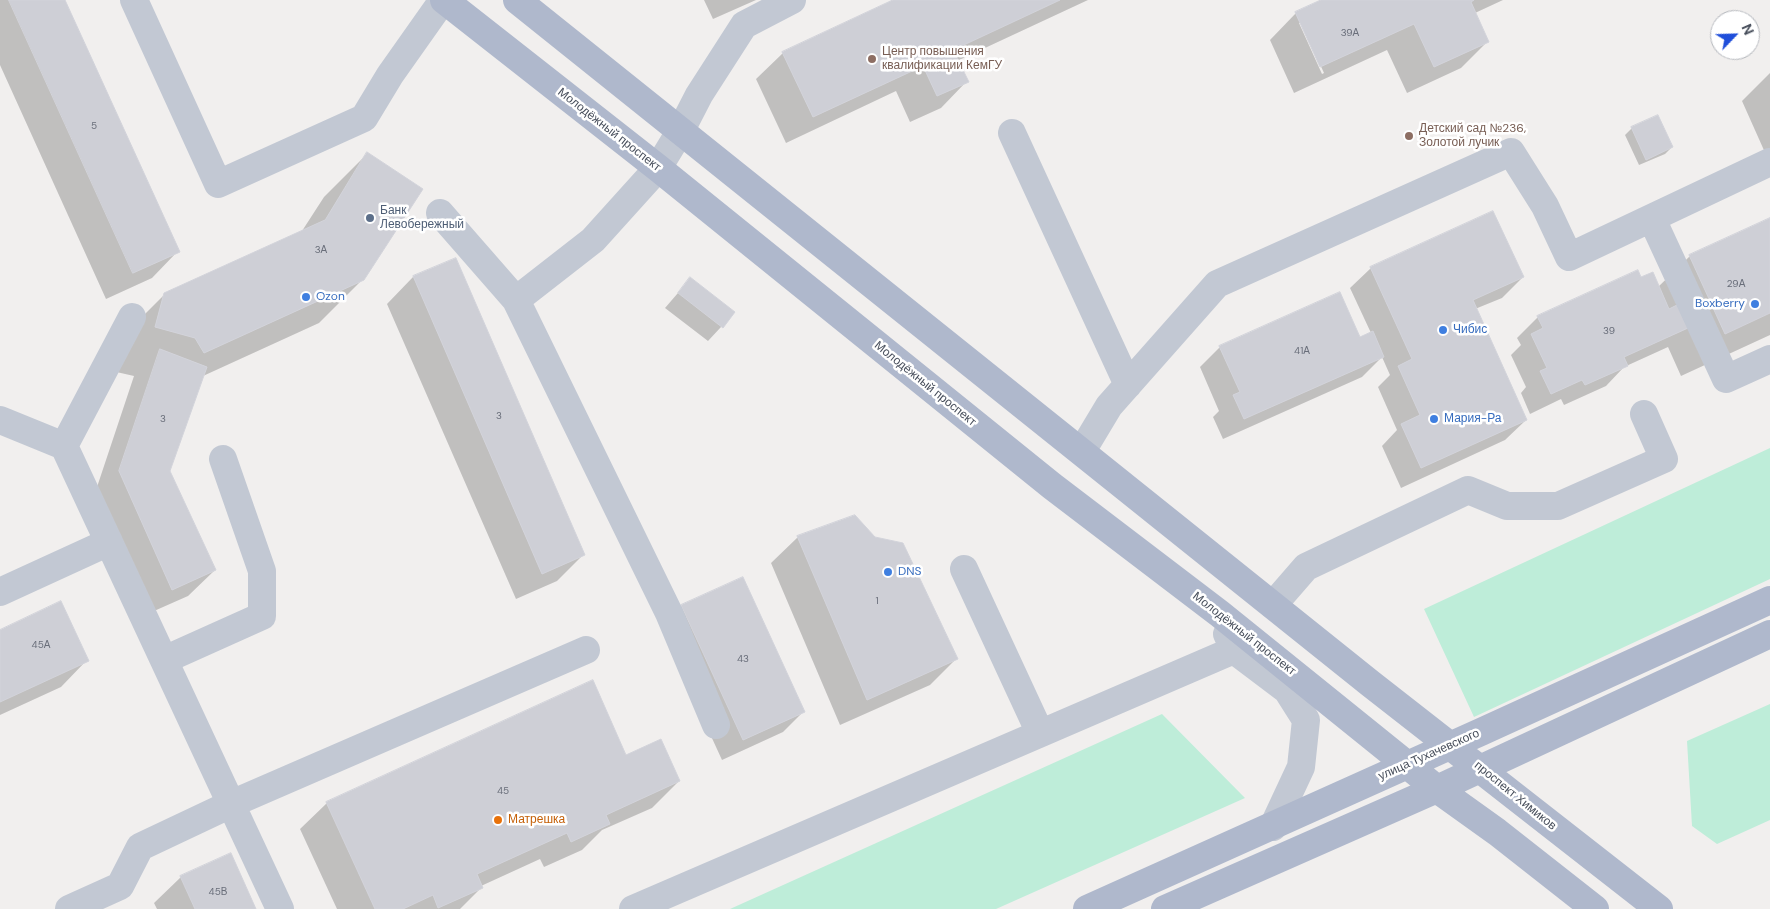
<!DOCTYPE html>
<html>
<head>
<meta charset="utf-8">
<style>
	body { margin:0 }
	#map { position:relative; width:1770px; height:909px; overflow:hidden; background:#f1efee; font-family:"DM Sans",sans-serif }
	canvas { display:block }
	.north { position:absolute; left:1710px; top:10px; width:50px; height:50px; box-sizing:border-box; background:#fff; border:1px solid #b5b8bd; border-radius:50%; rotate:66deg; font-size:14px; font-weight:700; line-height:20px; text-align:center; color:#474e5b }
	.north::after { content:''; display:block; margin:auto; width:18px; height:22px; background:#1f4eda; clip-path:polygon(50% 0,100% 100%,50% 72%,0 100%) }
</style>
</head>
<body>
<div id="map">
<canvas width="1770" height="909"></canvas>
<div class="north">N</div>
</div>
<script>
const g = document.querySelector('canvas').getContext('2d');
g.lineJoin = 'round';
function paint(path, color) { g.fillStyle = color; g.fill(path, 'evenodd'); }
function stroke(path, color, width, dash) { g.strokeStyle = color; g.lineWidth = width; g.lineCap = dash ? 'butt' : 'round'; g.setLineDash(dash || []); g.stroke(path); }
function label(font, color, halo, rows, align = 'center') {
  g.font = font + ' "DM Sans",sans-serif'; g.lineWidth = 5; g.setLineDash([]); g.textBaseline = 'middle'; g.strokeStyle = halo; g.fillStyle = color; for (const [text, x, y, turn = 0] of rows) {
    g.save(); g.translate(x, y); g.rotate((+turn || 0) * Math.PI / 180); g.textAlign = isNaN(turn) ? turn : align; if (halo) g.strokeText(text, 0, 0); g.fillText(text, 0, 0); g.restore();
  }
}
paint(new Path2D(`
	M1770,448V579L1474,717L1424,609Z
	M1770,704V820L1717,844L1692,826L1687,741Z
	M1162,714L1245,798L996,909H730Z`), '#beedd9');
paint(new Path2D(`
	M0,0H63L178,251L152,278L106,299L0,65Z
	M704,0H756L713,19Z
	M896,0H1088L957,61L967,81L941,108L910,122L896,91L786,143L756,79L783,53Z
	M1324,0H1503L1475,13L1488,41L1461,68L1407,93L1387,50L1294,93L1270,40L1296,13ZM1299,23H1301L1324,73L1322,74Z
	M1770,73V170L1767,157L1742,101Z
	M1632,128L1672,147L1665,154L1639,165L1625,135Z
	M367,154L363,279L319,323L203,376L169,471L215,570L188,596L145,615L93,499L134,376L112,371L121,338L165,294L302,231L324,197Z
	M1770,219V335L1681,376L1668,347L1624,367L1606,386L1564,405L1561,399L1530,414L1521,393L1526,387L1511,355L1521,345L1517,338L1538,317L1640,279L1658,287L1690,256Z
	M455,259L583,555L557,581L516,599L387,304L413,277Z
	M1371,268L1523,277L1502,298L1475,309L1526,420L1505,440L1401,488L1382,446L1397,430L1378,387L1390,375L1382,357L1362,377L1223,439L1213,417L1219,411L1200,367L1220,347L1360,338L1371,333L1350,288Z
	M690,279L734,313L708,341L665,308Z
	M798,537L956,659L930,685L840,725L771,563Z
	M743,579L803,712L783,732L722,760L661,627L682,606Z
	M0,631L87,660L61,687L0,715Z
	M626,756L679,781L652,808L602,830L582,850L544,867L540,859L481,886L482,887L460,909H337L300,829L327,803Z
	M181,877L254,909H157L154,903Z`), '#0003');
const building = new Path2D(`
	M9,0H65L180,252L133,273Z
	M893,0H1060L953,50L969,82L937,96L923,66L813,117L782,52Z
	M1321,0H1474L1471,2L1489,42L1434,67L1414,24L1320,67L1295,12Z
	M1658,115L1673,147L1646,160L1631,127Z
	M367,152L423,189L364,280L204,353L195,338L155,327L164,293L325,220Z
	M1493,211L1524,277L1473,300L1527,420L1421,468L1401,424L1420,415L1398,366L1412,359L1370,267Z
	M1770,218V313L1725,334L1689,255Z
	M456,258L585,555L542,574L413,276Z
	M1638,270L1641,277L1653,272L1669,309L1677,305L1688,328L1624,357L1628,366L1585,385L1582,380L1551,394L1540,371L1547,368L1531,334L1543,328L1537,316Z
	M690,277L735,312L723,328L678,293Z
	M1340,292L1360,337L1373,331L1384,357L1244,419L1233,395L1240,392L1219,346Z
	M160,349L207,367L170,471L216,570L172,590L119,471Z
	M855,515L875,537L903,543L958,659L867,700L797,536Z
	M743,577L805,712L743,740L681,605Z
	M61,601L89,661L0,702V630Z
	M593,680L626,755L661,739L680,781L606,815L610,824L571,842L567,833L477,874L483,888L438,908L433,895L403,909H375L326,802Z
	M231,853L256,909H195L180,876Z`);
paint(building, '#cecfd6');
stroke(building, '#d2d3da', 1);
stroke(new Path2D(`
	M134,0L218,184L364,118L390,75L443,0
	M1012,133L1128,385
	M440,213L516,300L669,613L716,725
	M1652,219L1726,379L1770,359
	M516,300L593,240L658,168L681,130L699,95L744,25L792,0
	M132,317L64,446L280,909
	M0,420L64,446
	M1082,451L1109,406L1217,284L1511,152L1545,206L1569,257L1770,162
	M964,569L1040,733
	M0,592L109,542
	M1273,605L1306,567L1468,490L1507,506H1558L1664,459L1644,414
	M1227,634L1234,650L1287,690L1306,720L1301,767L1273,827
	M164,660L262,616V571L223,459
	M69,909L120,886L140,847L231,804L586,650
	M633,909L1234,650`), '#c2c8d3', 28);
stroke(new Path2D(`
	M444,0L658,168L1052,486L1220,614L1437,789L1497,832L1595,909
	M517,0L1371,684L1659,909
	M1087,909C1315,808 1543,704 1770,600
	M1165,909L1437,789L1770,634`), '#afb8cc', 28);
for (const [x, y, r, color] of [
	[872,59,5,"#8d6e63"],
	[1409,136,5,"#8d6e63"],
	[370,218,5,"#5c6f8a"],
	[306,297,5,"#3f7fe0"],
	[1755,304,5,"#3f7fe0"],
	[1443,330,5,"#3f7fe0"],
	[1434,419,5,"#3f7fe0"],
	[888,572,5,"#3f7fe0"],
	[498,820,5,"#e8710a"]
]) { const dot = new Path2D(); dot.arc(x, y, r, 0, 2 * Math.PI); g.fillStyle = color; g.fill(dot); stroke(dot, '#fff', 2); }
label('10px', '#696e7a', null, [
	["39А",1350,33],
	["5",94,126],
	["3А",321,250],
	["29А",1736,284],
	["39",1609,331],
	["41А",1302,351],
	["3",499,416],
	["3",163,419],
	["1",877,601],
	["45А",41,645],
	["43",743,659],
	["45",503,791],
	["45В",218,892]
]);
label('12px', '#785e54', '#fff', [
	["Центр повышения",882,52],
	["квалификации КемГУ",882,66],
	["Детский сад №236,",1419,129],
	["Золотой лучик",1419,143]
], 'left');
label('12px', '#474e5b', '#fff', [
	["Молодёжный проспект",609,130,38],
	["Молодёжный проспект",925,384,39],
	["Молодёжный проспект",1244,634,38],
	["улица Тухачевского",1429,755,-24],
	["проспект Химиков",1515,796,39]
]);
label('12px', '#4e5e75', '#fff', [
	["Банк",380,211],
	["Левобережный",380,225]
], 'left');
label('12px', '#366cbe', '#fff', [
	["Ozon",316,297],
	["Boxberry",1745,304,"right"],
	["Чибис",1453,330],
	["Мария-Ра",1444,419],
	["DNS",898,572]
], 'left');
label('12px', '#c56008', '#fff', [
	["Матрешка",508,820]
], 'left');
</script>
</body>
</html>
